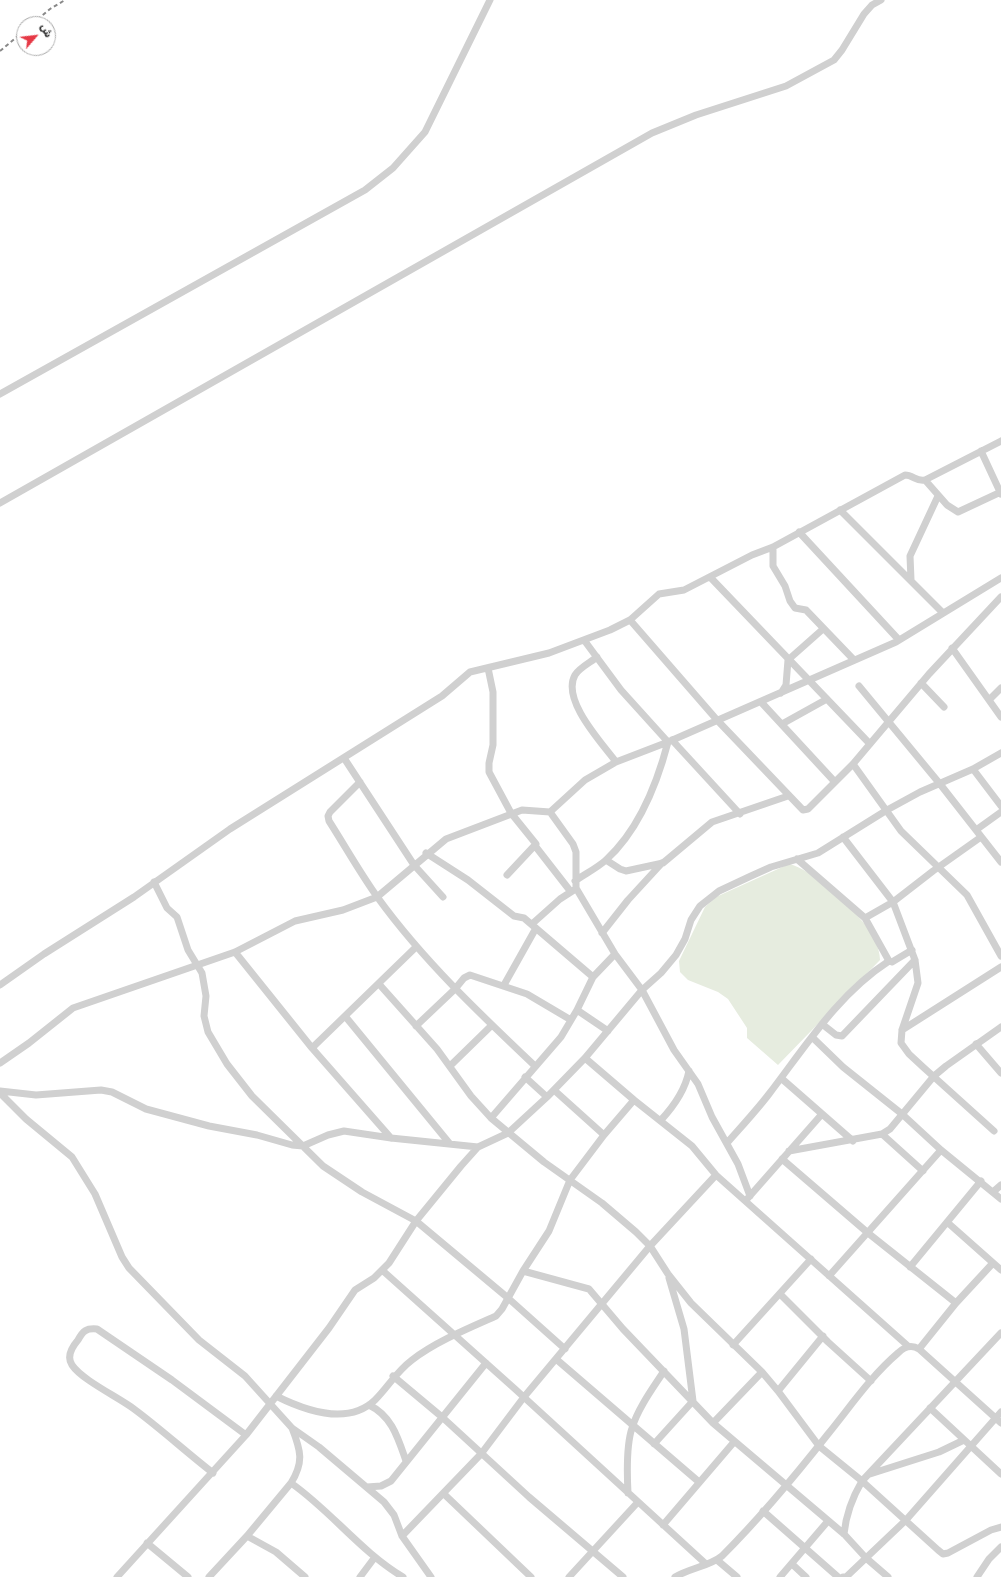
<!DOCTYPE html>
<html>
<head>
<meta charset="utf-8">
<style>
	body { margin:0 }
	#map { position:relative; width:1001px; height:1577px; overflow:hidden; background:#fff; font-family:Rubik,"Noto Sans Arabic",sans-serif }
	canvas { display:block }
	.north { position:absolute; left:16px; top:16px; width:40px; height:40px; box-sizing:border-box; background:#fff; border:1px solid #adadad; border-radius:50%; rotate:62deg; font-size:11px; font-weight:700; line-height:16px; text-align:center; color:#333 }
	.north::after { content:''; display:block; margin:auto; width:14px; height:18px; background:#e63946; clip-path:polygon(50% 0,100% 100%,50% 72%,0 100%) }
</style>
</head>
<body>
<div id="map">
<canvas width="1001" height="1577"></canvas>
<div class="north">ش</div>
</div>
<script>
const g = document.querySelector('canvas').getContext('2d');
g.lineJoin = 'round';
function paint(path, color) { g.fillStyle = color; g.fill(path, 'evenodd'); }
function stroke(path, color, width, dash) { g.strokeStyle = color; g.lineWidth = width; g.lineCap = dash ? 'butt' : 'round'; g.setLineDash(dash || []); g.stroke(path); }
paint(new Path2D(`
	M789,864C812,869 848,904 863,922C872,931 880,948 880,960L778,1065L747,1038V1028L728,999L718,992L688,980L680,972L679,961L705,907L716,897Z`), '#e6ecdf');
stroke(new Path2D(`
	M0,394L365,190L393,168L425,132L490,0
	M981,451L1001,494
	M925,480L947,505L958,512L1001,492
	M0,503L652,133L696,115L786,86L834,60L842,50L864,14L872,5L881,0
	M840,510L943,613
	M799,532L899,640
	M773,547V566L785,586L790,601L795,608L806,610L854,660
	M710,577L870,744
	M911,580L910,556L938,496
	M630,620L717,720L803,810L808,809L853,764L929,674L1001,597
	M952,648L1001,717
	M597,657C591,662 579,668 575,675C561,700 602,743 616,762
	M488,668L493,692V745L489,763V772L511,813L536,844L507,875
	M921,683L944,707
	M859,686L940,784L1001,862
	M781,693L786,685L788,660L823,629
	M990,699L1001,688
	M761,702L834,781
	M782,724L827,699
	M672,740L740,814
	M344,758L414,865L443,897
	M853,764L901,831L967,895L1001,956
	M973,769L1001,806
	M360,782L330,812L328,816L329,821C345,846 360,873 378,898C423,960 479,1013 535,1066
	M550,812L573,844L576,852V888L615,954L642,990L674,1050L698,1084L712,1117L738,1164L750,1196
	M976,830L1001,812
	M843,837L893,902L915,960L918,983L902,1030L901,1043L909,1054L923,1067L994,1131
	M536,847L571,892
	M426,853L468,880L514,916L524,918L593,977
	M606,860L620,869L626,871L663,863L712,822L788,796
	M575,881C585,874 597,868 606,860C639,830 657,784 668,742L621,690L584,640
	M154,882L167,908L177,917L188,950L202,973L206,996L204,1016L208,1032L227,1064L252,1096L323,1166L362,1192L416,1221L508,1298L565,1349
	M865,918L893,902L933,871L981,837
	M532,924L560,899L574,890
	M602,933L628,900L662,863
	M235,952L312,1048L391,1138
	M889,961L892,962L912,950
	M379,984L437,1049L471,1096L491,1118L544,1162L602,1203L636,1232L650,1246L668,1274L691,1303L762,1372L778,1391L819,1446L862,1481L938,1550L943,1554L948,1553L991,1530L1001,1527
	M0,985L44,954L134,897L230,829L442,696L470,672L549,653L610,630L630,620L659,594L684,590L752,555L773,547L905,475C913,475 917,482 925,480L1001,441
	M504,985L536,928
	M577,1010L608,1031
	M345,1016L450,1144
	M822,1024L836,1035L842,1036L915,960
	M416,1026L455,989L464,978L470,975L527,994L571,1020
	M902,1030L1001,967
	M812,1037L843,1067L902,1114L941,1150L1001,1199
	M976,1044L1001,1073
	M312,1048L416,947
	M585,1058L634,1100L692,1146L716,1175L908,1346
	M0,1063L29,1043L73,1008L235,952L295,921L343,910L377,897L446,839L522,810L550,812L585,780L616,762L668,742L896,642L1001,578
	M450,1066L492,1025
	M525,1077L547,1097
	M781,1078L853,1141
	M554,1090L604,1135
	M0,1091L36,1095L101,1090L112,1092L146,1109L209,1126L257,1135L292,1145L303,1146L328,1135L344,1131L391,1138L478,1147
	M0,1093L26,1119L72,1157L95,1194L122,1257L129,1268L199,1340L245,1376L292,1428L319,1447L384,1502L394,1515L402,1536L431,1577
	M491,1118L561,1037L577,1010L593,977L615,954
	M661,1120C674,1106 685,1091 689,1071
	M882,1134L923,1171
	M727,1143C741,1127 756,1111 769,1094C805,1047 838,994 889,961L865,918L797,859
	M789,1151L882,1134L890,1129L934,1076L946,1066L1001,1027
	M782,1159L868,1233L956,1303
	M993,1192L1001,1185
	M748,1198L822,1114
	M947,1222L1001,1270
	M910,1267L981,1181
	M382,1270L515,1389L706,1564
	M523,1271L589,1289L623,1329L713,1423L844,1534L866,1558L888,1577
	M829,1276L941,1150
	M780,1294L828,1342L871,1381
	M733,1345L811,1259
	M919,1349L956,1303L993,1263
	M556,1359L699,1482
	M393,1376L442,1417L529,1497L623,1577
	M778,1391L823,1336
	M276,1396C304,1410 348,1426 375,1400C389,1386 396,1372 412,1360C435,1342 469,1328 496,1316L502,1309L523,1271L549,1231L570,1180L604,1135L634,1100
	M369,1405C392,1416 398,1438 406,1461
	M930,1408L1001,1474
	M713,1423L762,1372
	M654,1444L693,1401L684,1329L669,1278
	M213,1473C186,1452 161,1429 134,1409C118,1397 82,1380 72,1365C66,1356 72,1347 78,1340C83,1331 86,1328 97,1329L172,1380L246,1435
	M870,1474L939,1452L964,1440
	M291,1483C331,1511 361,1552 403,1577
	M367,1487L381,1486L391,1481L486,1363
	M628,1493C627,1474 626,1446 632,1428C638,1408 653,1388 664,1371
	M444,1494L531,1577
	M763,1511L838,1577
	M663,1525L734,1442
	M844,1534C846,1514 852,1498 862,1481L1001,1333
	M247,1536L276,1552L305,1577
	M402,1536L481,1454L524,1397L650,1246L716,1175
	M147,1543L188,1577
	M717,1560L737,1577
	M792,1564L806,1577
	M117,1577L246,1435L329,1328L355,1290L374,1278L389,1263L416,1221L461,1166L478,1147L508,1133L547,1097L585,1058L642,990L661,973L676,955L685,939L691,920L700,906L719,891L751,876L771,867L818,853L887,810L920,792L973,769L1001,753
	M209,1577L247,1536L291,1483C304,1462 301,1451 292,1428
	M360,1577L375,1557
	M569,1577L638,1502
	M675,1577C690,1568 710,1566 722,1556C760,1518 795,1476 828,1434C850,1407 871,1376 898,1353C904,1347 911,1344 919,1349L1001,1423
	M780,1577L828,1521
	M843,1577H846L906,1520L1001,1412
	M977,1577L989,1559L1001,1547`), '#d0d0d0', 7);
stroke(new Path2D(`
	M32,24L50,9L65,0
	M0,51L24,31`), '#888', 2, [4, 3]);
</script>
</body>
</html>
